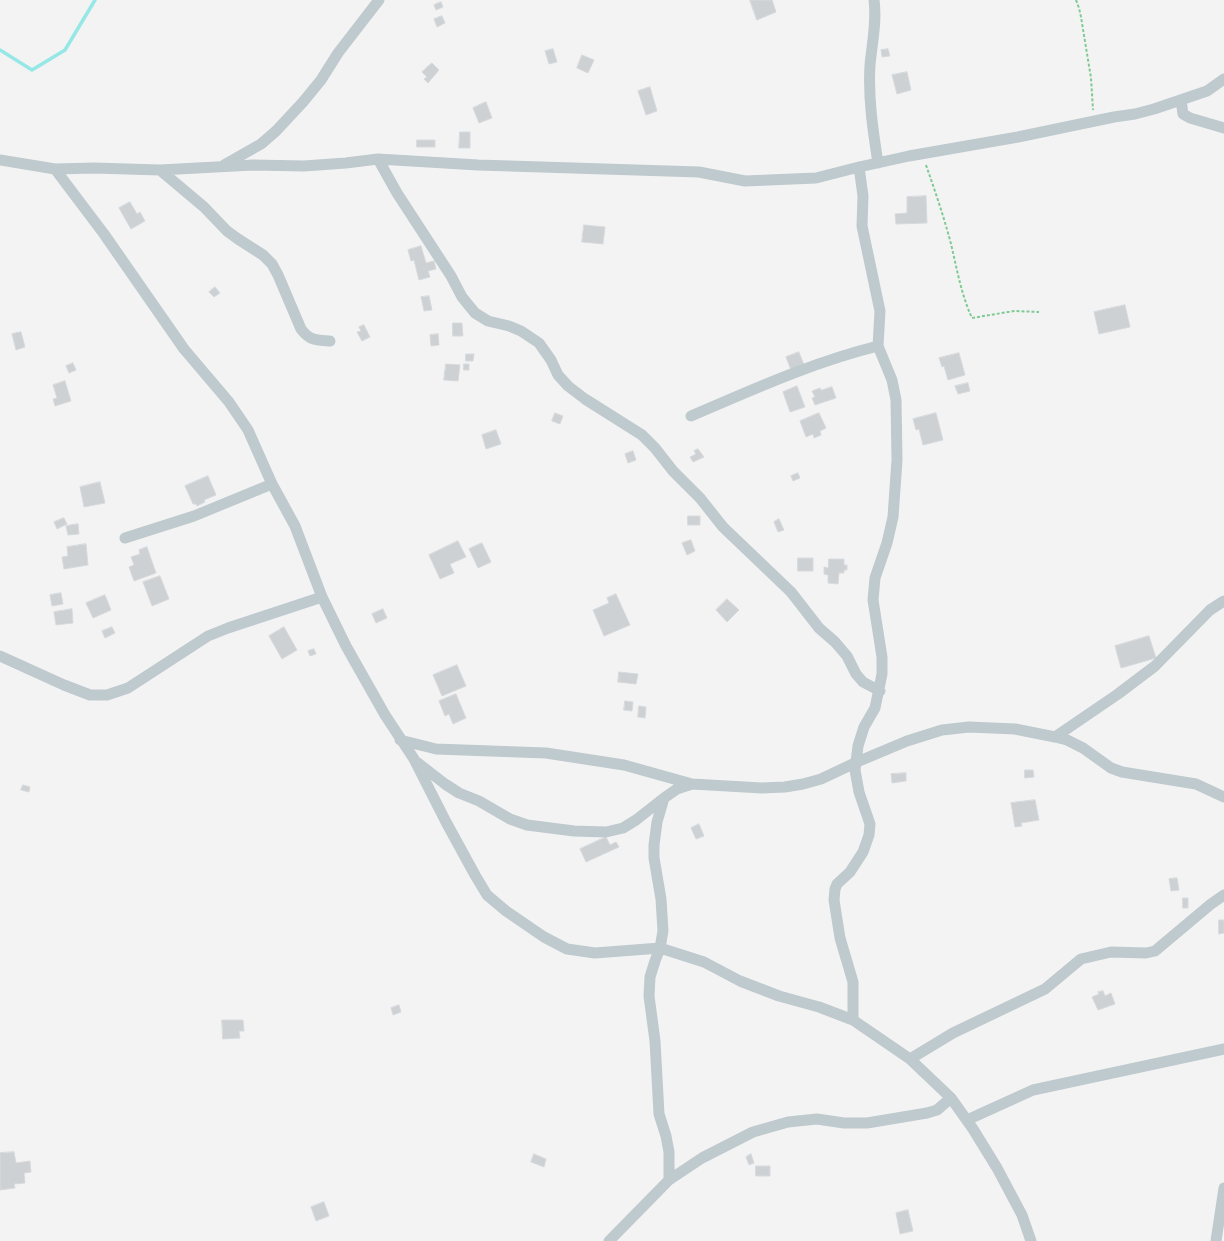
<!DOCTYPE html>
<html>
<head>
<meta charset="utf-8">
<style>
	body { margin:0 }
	canvas { display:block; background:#f4f3f3 }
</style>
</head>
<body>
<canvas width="1224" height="1241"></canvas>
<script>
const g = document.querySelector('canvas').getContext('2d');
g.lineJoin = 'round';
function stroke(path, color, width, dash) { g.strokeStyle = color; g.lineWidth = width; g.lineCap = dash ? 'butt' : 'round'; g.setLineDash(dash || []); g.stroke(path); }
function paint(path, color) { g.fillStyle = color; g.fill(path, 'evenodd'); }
stroke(new Path2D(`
	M0,50L32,70L65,50L95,0`), '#95e8e6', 3.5);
const building = new Path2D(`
	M750,0H772L776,12L757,20Z
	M441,2L443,7L436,10L434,5Z
	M442,16L445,23L437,27L434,19Z
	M553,49L557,62L549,64L545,51Z
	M888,49L890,56L882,57L881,50Z
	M582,55L594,60L588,73L577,68Z
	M432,63L439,70L428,83L424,79L427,77L422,72Z
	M907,72L911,90L897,94L892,75Z
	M650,87L657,111L646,115L638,91Z
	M486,102L492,118L479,123L473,108Z
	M460,132H470V148H459Z
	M417,140H435V147H417Z
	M926,196L927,223L896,224L895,214L907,213V197Z
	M130,202L137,214L140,212L145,221L131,229L119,208Z
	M584,225L605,227L603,244L582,242Z
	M421,246L426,263L434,261L436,269L428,271L430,277L419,280L414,260L411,261L408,250Z
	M215,287L220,293L214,297L209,292Z
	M429,296L432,310L424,311L421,297Z
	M1125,305L1130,327L1099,334L1094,312Z
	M453,323H462L463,336H453Z
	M364,325L370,337L362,341L357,332L361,331L359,327Z
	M21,332L25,347L16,350L12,334Z
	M438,334L439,345L431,346L430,335Z
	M799,352L804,365L791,370L786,357Z
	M959,353L965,375L948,380L944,366L942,367L939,358Z
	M466,354H474L473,361H466Z
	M73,363L76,370L69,373L66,366Z
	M446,364L460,365L458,381L444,380Z
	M464,364H469V370H464Z
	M65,381L71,401L55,406L53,399L57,398L53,385Z
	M968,383L970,391L958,394L955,386Z
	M797,386L805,407L790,412L783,392Z
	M832,387L836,398L815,405L812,398L815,397L812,391L820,388L821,390Z
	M555,413L563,416L560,424L552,421Z
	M819,413L826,428L820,431L821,435L814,438L813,434L806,437L800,421Z
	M936,413L943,440L923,445L919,429L916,430L913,419Z
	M496,430L501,444L486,449L482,435Z
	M698,449L704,457L693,462L690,457L696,454L694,451Z
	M633,451L636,460L628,463L625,454Z
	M798,473L800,478L793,481L791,476Z
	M208,476L216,495L204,500L205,502L197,506L196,504H193L185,486Z
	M100,482L105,503L84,507L80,487Z
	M688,516H700V525H688Z
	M64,518L67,524L57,529L54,522Z
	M779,519L784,530L778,532L774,522Z
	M78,524L79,534L68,535L66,526Z
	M691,540L695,551L687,555L682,543Z
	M458,541L466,557L450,564L454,573L440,579L429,555Z
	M482,543L491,562L478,568L469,549Z
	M86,544L88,565L64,569L62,557L68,556L67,547Z
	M147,547L156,573L134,581L129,567L134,565L131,557L140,554L139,550Z
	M798,558H813V571H798Z
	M829,559H844V565H847V570H844V573H839L838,584L828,583V575L824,574V567L828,568Z
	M160,576L169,599L152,606L143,582Z
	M61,593L63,604L52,606L50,595Z
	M616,594L630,625L604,636L593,610L609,603L607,598Z
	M105,595L111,610L93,618L86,603Z
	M727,599L739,610L727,622L716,610Z
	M72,609L73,623L56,625L54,612Z
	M383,609L387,618L376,623L372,614Z
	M112,627L115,633L105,638L102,631Z
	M284,627L297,650L282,659L269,636Z
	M1149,636L1156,658L1121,668L1115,646Z
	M314,649L316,654L310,656L308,651Z
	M457,665L466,686L442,696L433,675Z
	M619,672L638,674L636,684L618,682Z
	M456,694L466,718L453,724L449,714L445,716L439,701Z
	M625,701L633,702L632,711L624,710Z
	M639,706L646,707L645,718L638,717Z
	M1025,770H1033L1034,777L1025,778Z
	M906,773V781L892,783L891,774Z
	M23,785L30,787L29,792L21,790Z
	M1035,800L1039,820L1021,823L1022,826L1015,827L1011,803Z
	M699,824L704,836L696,839L691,828Z
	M606,837L610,845L616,842L619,847L586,862L580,849Z
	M1177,878L1179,890L1171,891L1169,879Z
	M1183,898H1188V908H1183Z
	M1219,920H1224V933L1219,934Z
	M1103,991L1105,996L1111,993L1115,1004L1098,1010L1092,997L1099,994L1098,992Z
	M399,1005L401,1012L393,1015L391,1008Z
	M222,1020H243L244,1031H239L240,1038L223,1039Z
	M14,1152L16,1163L30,1161L31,1172L24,1173L25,1183L14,1184L15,1188L0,1190V1153Z
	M534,1154L546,1159L544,1167L531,1162Z
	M751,1154L754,1163L749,1165L746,1157Z
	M756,1166H770V1176H756Z
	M324,1202L329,1216L316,1221L311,1207Z
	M908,1210L913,1231L900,1234L896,1213Z`);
paint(building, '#cdd1d4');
stroke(building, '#d7dadd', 1);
stroke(new Path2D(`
	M1076,0L1079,8L1081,17L1091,78L1093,110
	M926,165C935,191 944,217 951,244C957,269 961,294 972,318L1014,311L1039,312`), '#7fca94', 2, [3, 2]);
stroke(new Path2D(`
	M874,0C877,22 872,43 870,65C868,98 873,131 878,163
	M1181,100L1183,114L1190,118L1224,128
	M378,159L397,193L451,276L462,297L475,313L488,321L509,326L521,331L539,343L551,360L558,375L568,386L585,399L642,435L655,448L673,471L700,498L723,527L791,592L819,628L835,642L847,656L856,674L863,682L880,691
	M0,160L55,169L94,168L160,170L253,165L304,166L346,163L378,159L478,165L699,172L745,181L816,178L859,167L909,156L1018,137L1114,117L1135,114L1154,109L1207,91L1224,79
	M224,165L261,144L276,131L303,102L321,80L338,53L379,0
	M55,169L104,234L184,349L229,402L248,430L272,484L295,526L322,597L346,646L385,715L414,759L446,822L475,875L487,895L506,911L544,937L567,949L595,953L660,948L704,962L740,981L779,996L819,1007L853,1020L910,1059L951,1098L973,1129L997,1168L1022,1215L1031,1241
	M160,170L204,207L227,231L238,239L263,255L272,264L278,275L301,329C310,341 316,340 330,341
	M691,416C752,390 813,362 878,346
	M125,538L194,516L272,484
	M0,656L64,685L90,695H107L128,688L208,636L228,628L322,597
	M1055,737L1118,694L1155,666L1210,610L1224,601
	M400,740L436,749L546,753L624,765L692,784
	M418,763L445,784L459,793L479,801L510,819L527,825L574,831L606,832L623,828L636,820L664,798L677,789L692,784L762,788L785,787L803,784L821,779L857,762L907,741L942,730L969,727L1015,729L1055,737L1067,740L1083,748L1111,768L1122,772L1196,784L1224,797
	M853,1020V982L840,938L834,900L835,889L837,884L850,872L863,852L869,835L870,824L859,792L855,770L858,746L864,727L875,708L882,674V657L873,600L875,578L887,543L893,517L897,460L896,400L892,380L878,346L880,311L862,226L863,196L859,167
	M910,1059L953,1033L1045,989L1081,959L1111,952L1146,953L1155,951L1211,904L1224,895
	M967,1120L1033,1090L1224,1049
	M669,1180L702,1158L753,1132L788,1122L817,1119L844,1123H867L927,1113L937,1110L951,1098
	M609,1241L669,1180V1152L666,1136L659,1114L655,1041L649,996L650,977L655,961L660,948L663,931L661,899L654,858V845L657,822L664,798
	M1216,1241L1224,1188`), '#bfcace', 11);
</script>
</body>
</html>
